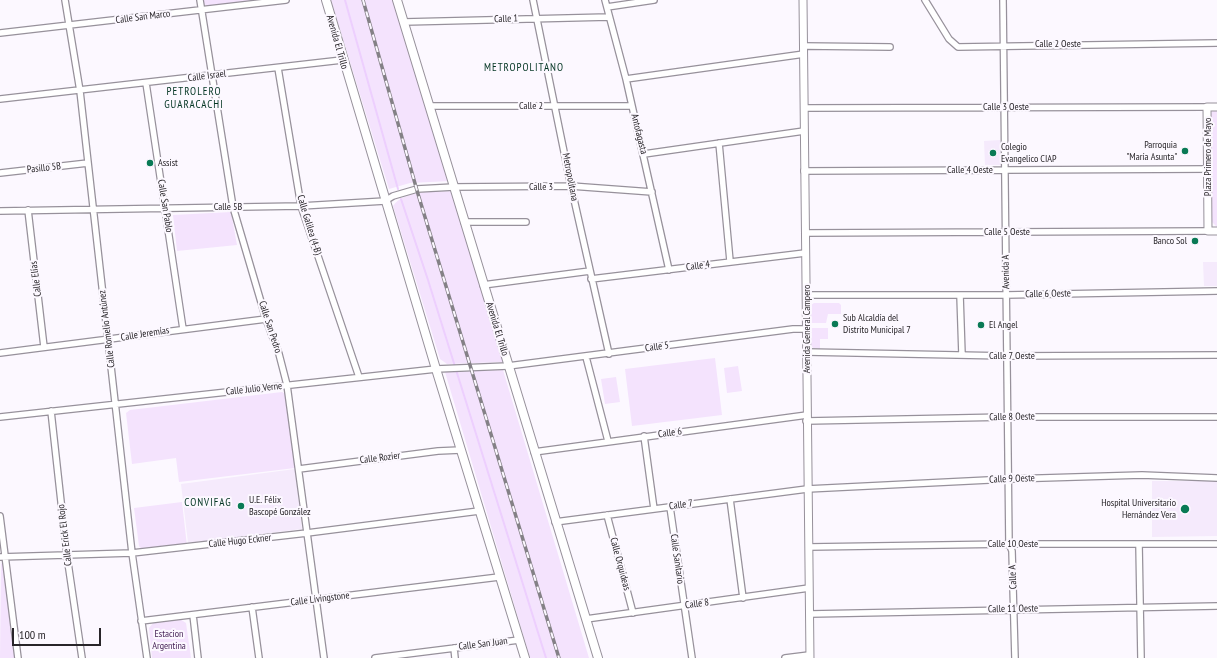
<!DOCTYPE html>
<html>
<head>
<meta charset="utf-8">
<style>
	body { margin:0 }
	#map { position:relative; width:1217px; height:658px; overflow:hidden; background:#fcf8ff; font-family:"PT Sans Narrow",sans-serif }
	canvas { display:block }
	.scale { position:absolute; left:12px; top:628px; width:89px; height:18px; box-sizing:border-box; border:2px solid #282529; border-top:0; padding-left:5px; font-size:12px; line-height:14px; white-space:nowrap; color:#282529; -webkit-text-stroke:3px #fcf8ff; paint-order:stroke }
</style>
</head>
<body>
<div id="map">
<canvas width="1217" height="658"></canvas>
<div class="scale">100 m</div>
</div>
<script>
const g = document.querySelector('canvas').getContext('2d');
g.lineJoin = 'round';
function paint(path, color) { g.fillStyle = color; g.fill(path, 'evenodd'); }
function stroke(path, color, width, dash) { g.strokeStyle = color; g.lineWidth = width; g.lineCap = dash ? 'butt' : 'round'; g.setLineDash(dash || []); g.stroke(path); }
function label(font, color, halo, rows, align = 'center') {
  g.font = font + ' "PT Sans Narrow",sans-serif'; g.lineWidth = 4; g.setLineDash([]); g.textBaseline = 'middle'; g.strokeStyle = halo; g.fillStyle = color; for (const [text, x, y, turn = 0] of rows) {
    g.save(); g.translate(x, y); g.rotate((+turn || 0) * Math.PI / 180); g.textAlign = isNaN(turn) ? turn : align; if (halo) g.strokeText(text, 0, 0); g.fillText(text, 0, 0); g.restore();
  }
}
paint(new Path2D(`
	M1000,140L1001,165H985L984,141Z
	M1203,262H1217V286H1204Z
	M295,469L302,529L188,543L181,484Z
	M1152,481H1217V536L1152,537Z`), '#f5eafc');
paint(new Path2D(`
	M202,0H257L209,7L204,4Z
	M331,0H394L450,181L410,183L389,189Z
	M1214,109H1217V227L1212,222L1210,115Z
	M453,191L504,362L447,364L440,359L393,206C404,190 434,192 453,191Z
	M231,212L237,245L177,251L173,215Z
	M814,303H839L841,305V314H828L826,323H811V305Z
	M811,328H828V339H820V349L813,348L811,345Z
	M715,358L722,415L632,426L625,369Z
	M738,366L742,391L727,393L724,368Z
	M503,370L589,658H530L445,372Z
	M616,377L620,402L605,404L601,379Z
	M282,392L286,394L295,468L179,482L176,458L132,464L126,413L130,410Z
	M182,502L187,546L142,550L139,546L134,508Z
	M1,563L3,565L16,658H0Z
	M180,619L186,623L191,658H152L149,628L154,622Z`), '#f4e3fd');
stroke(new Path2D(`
	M345,0L398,189
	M401,199L428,280L546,658`), '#edcffe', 2);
const minor = new Path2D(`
	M65,0L80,91L132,553L147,658
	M200,0L233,207L266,319L279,354L287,385L324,658
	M533,0L571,186L609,354
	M605,0L626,79L669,270
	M925,0L949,39L958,47L1217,43
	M1003,0L1009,544L1012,551L1015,658
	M607,7L654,0
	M404,22L609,17
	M0,33L286,0
	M804,46L890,47
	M278,68L301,206L359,377
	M626,79L804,54
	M146,83L183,329
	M0,99L342,60
	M429,106H632
	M805,108L1207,107
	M719,143L730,261
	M644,154L804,131
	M804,171L1208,169
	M0,173L88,163
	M28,210L44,347
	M0,211L301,206L385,201L393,196L417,189L454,187L571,186L652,192
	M464,222H526
	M806,233L1208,231
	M591,279L805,253
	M483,285L590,271
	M807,295H1006L1217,291
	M960,295L962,355
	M807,352L1007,356L1217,355
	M0,353L266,319
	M586,357L608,441
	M51,411L67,556L82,658
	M0,417L436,369L508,366L793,329H806
	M806,421L1008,417H1217
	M644,436L654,509
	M534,452L807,415
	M299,469L438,451L461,450
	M730,499L743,598
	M670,507L692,658
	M607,515L633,613
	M0,516L18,658
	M555,522L807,489L1009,479L1142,475L1217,478
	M1139,544L1141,658
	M809,547L1009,544H1217
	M0,557L132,553L307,533L479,511
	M252,607L259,658
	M810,614L1217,606
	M193,615L198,658
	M586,619L809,588
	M141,621L499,577
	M454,648L455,658
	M375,658L519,640
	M785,658L809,655`);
const tertiary = new Path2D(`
	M803,0L810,658
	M1217,107H1207L1208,231H1217`);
const secondary = new Path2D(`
	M326,0L436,369L525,658
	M397,0L598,658`);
stroke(minor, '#97919b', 8);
stroke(tertiary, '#97919b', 9);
stroke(secondary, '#97919b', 10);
stroke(minor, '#fff', 5.5);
stroke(tertiary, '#fff', 7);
stroke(secondary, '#fff', 8);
const rail = new Path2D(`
	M363,0L418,194L559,658`);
stroke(rail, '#848186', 3.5);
stroke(rail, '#fcf8ff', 2, [6]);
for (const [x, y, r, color] of [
	[1185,151,4,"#097a55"],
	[993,153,4,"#097a55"],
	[150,163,4,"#097a55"],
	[1195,241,4,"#097a55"],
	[835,324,4,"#097a55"],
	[981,325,4,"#097a55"],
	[241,506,4,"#097a55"],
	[1185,509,5,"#097a55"]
]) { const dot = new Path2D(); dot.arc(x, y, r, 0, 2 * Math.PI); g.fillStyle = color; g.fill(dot); stroke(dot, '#fcf8ff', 1.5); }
label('10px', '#282529', '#fcf8ff', [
	["Calle San Marco",143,17,-7],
	["Calle 1",506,19,-2],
	["Avenida El Trillo",337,42,74],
	["Calle 2 Oeste",1058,44],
	["Calle Israel",207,76,-7],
	["Calle 2",531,106],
	["Calle 3 Oeste",1006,107],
	["Antofagasta",639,134,76],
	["Plaza Primero de Mayo",1208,157,-90],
	["Pasillo 5B",44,168,-6],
	["Calle 4 Oeste",970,170],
	["Metropolitana",570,177,79],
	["Calle 3",541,187],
	["Calle San Pablo",165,206,81],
	["Calle 5B",228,207],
	["Calle Galilea (4-B)",309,225,73],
	["Calle 5 Oeste",1007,232],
	["Calle 4",698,266,-8],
	["Avenida A",1006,272,-91],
	["Calle Elías",36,279,-97],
	["Calle 6 Oeste",1048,294,-1],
	["Calle San Pedro",270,327,72],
	["Calle Romelio Antúnez",107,329,-97],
	["Avenida El Trillo",497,329,73],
	["Avenida General Campero",807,329,-90],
	["Calle Jeremías",145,334,-9],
	["Calle 5",657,347,-8],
	["Calle 7 Oeste",1012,356],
	["Calle Julio Verne",254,389,-6],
	["Calle 8 Oeste",1012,417,-1],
	["Calle 6",670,433,-8],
	["Calle Rozier",380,458,-7],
	["Calle 9 Oeste",1012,479,-2],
	["Calle 7",681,505,-8],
	["Calle Erick El Rojo",65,535,-97],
	["Calle Hugo Eckner",240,541,-6],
	["Calle 10 Oeste",1013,544],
	["Calle Sanitario",677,559,82],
	["Calle Orquideas",620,564,75],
	["Calle A",1013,577,-93],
	["Calle Livingstone",320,599,-7],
	["Calle 8",697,604,-8],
	["Calle 11 Oeste",1013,609,-1],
	["Calle San Juan",483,644,-7]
]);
label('10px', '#282529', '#fcf8ff', [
	["Parroquia",1177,145,"right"],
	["\"María Asunta\"",1177,157,"right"],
	["Colegio",1001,147],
	["Evangelico CIAP",1001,159],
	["Assist",158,163],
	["Banco Sol",1187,241,"right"],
	["Sub Alcaldía del",843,318],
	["Distrito Municipal 7",843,330],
	["El Angel",989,325],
	["U.E. Félix",249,500],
	["Bascopé González",249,512],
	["Hospital Universitario",1176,503,"right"],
	["Hernández Vera",1176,515,"right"]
], 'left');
label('10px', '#421d53', '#fcf8ff', [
	["Estacion",169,634],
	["Argentina",169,646]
]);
g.letterSpacing = '1px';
label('11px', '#043624', '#fcf8ff', [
	["METROPOLITANO",524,68],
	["PETROLERO",194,92],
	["GUARACACHI",194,105],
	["CONVIFAG",208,503]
]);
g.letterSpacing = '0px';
</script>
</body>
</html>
